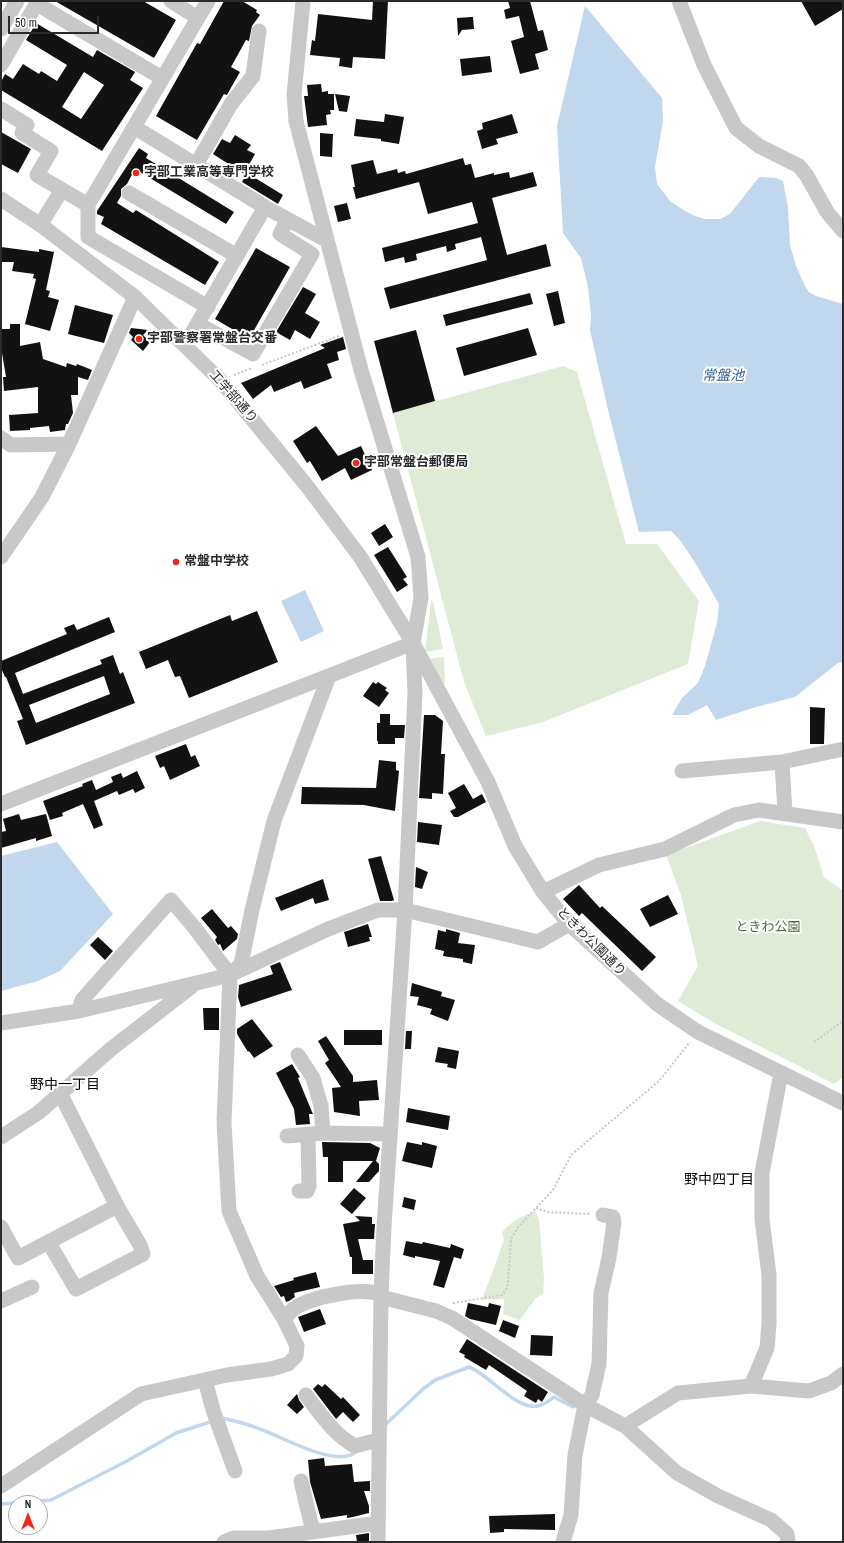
<!DOCTYPE html>
<html>
<head>
<meta charset="utf-8">
<style>
	body { margin:0 }
	#map { position:relative; width:844px; height:1543px; overflow:hidden; background:#fff; font-family:"Archivo Narrow",sans-serif }
	canvas { display:block }
	.frame { position:absolute; inset:0; border:2px solid #2b2b2b; pointer-events:none }
	.north { position:absolute; left:8px; top:1495px; width:40px; height:40px; box-sizing:border-box; background:#fff; border:1px solid #aaa; border-radius:50%; rotate:0deg; font-size:11px; font-weight:700; line-height:16px; text-align:center; color:#2b2b2b }
	.north::after { content:''; display:block; margin:auto; width:14px; height:18px; background:#f4261c; clip-path:polygon(50% 0,100% 100%,50% 72%,0 100%) }
	.scale { position:absolute; left:8px; top:16px; width:91px; height:18px; box-sizing:border-box; border:2px solid #2b2b2b; border-top:0; padding-left:5px; font-size:12px; line-height:14px; white-space:nowrap; color:#2b2b2b; -webkit-text-stroke:3px #fff; paint-order:stroke }
</style>
</head>
<body>
<div id="map">
<canvas width="844" height="1543"></canvas>
<div class="frame"></div>
<div class="north">N</div>
<div class="scale">50 m</div>
</div>
<script>
const g = document.querySelector('canvas').getContext('2d');
g.lineJoin = 'round';
function paint(path, color) { g.fillStyle = color; g.fill(path, 'evenodd'); }
function stroke(path, color, width, dash) { g.strokeStyle = color; g.lineWidth = width; g.lineCap = dash ? 'butt' : 'round'; g.setLineDash(dash || []); g.stroke(path); }
function label(font, color, halo, rows, align = 'center') {
  g.font = font + ' "Archivo Narrow","Noto Sans JP",sans-serif'; g.lineWidth = 4; g.setLineDash([]); g.textBaseline = 'middle'; g.strokeStyle = halo; g.fillStyle = color; for (const [text, x, y, turn = 0] of rows) {
    g.save(); g.translate(x, y); g.rotate((+turn || 0) * Math.PI / 180); g.textAlign = isNaN(turn) ? turn : align; if (halo) g.strokeText(text, 0, 0); g.fillText(text, 0, 0); g.restore();
  }
}
paint(new Path2D(`
	M563,366L577,372L626,544H657L699,601L688,664L543,722L486,736L464,682L393,413Z
	M431,601H433L443,649L425,652Z
	M444,657L445,683L442,684L429,659Z
	M760,821L805,828L814,846L824,877L843,891V1077L834,1084L714,1023L678,1001L698,966L681,895L666,855Z
	M535,1211L539,1219L544,1278L543,1294L536,1298L520,1320L503,1314L504,1299L482,1300L504,1240L502,1233C508,1222 524,1216 535,1211Z`), '#dfebd7');
paint(new Path2D(`
	M585,6L662,98L663,121L655,167L657,184L670,201L685,211L695,216L705,219H720L730,214L759,177L776,178L783,181L788,208L790,245L796,266L805,286L809,292L816,296L843,304V662L838,663L795,697L756,707L716,720L707,705L688,715H672L682,698L698,683L705,666L717,623L719,604L694,561L680,540L671,531L639,532L608,410L590,330L591,316L588,287L581,258L563,233L557,126Z
	M305,590L324,631L301,642L281,601Z
	M57,842L113,914L60,971L38,981L1,991V856Z`), '#c1d7ed');
stroke(new Path2D(`
	M221,1418C237,1421 251,1425 265,1431C286,1439 339,1469 357,1451
	M386,1424L423,1389L435,1380L469,1367C490,1375 515,1410 538,1406C544,1405 549,1401 554,1397L573,1407
	M1,1504L51,1500L127,1461L176,1433L210,1422`), '#c1d7ed', 3.5);
paint(new Path2D(`
	M55,1H143L176,20L154,58Z
	M224,1H242L257,10L256,12L260,15L252,26L249,41L246,40L231,67L240,72L228,93L227,95L224,94L197,140L156,116L197,43L200,44Z
	M373,1H388L385,59L353,57L352,68L339,66L340,58L310,55L312,40L315,41L318,14L372,20Z
	M508,1H530L538,31L543,30L548,50L535,54L539,69L520,74L511,41L524,37L519,16L506,19L504,10L510,8Z
	M801,1H843V9L815,26Z
	M471,17H473L474,29L462,30L458,36L457,18Z
	M36,23L93,57L97,50L135,72L130,80L143,88L102,151L1,90V82L5,74L13,79L23,64L39,74L41,71L57,81L67,65L26,40ZM84,72L104,85L81,119L62,107Z
	M490,56L492,72L462,76L460,59Z
	M321,84L322,92L328,91V94H334V110H330L331,114L326,115L327,125L308,127L304,96H308L307,85Z
	M335,94L350,96L347,112L339,111Z
	M385,114L404,117L399,144L381,141V139L354,136L356,119L384,122Z
	M512,114L518,133L496,139L498,144L482,149L477,131L483,129L482,123Z
	M1,132L31,149L18,173L1,164Z
	M320,133L333,134L332,157L320,156Z
	M235,135L251,145L247,150L255,154L244,174L213,154L222,139L230,143Z
	M139,148L148,154L146,158L234,212L226,224L135,169L127,184L121,189V196L117,203L133,213L136,210L219,262L205,285L101,224L104,217L97,214V211Z
	M463,158L465,165L471,164L475,178L494,173V175L509,172L510,178L533,172L537,186L492,198L507,255L546,244L551,266L390,309L384,288L487,260L481,237L455,244L456,249L447,252L446,246L416,254L417,260L405,263L404,257L385,262L382,248L478,223L472,202L428,214L419,182L356,199L353,187H355L351,165L373,160L377,174L397,169L398,173L405,171L406,174Z
	M247,173L283,195L278,204L242,182Z
	M347,203L351,219L338,222L334,206Z
	M1,247L39,252V249L54,252L46,290L50,291L48,297L59,300L50,331L25,324L36,279L33,278L34,274L12,271L14,262H1Z
	M256,248L290,267L249,339L215,319Z
	M303,287L316,294L305,313L320,322L310,339L295,330L290,340L276,332Z
	M558,291L565,323L554,326L546,294Z
	M530,293L533,304L446,326L443,315Z
	M75,305L113,315L104,343L68,334Z
	M10,324H20V346L40,342L43,359L66,367L67,363L76,366L77,364L92,370L88,380L78,377V395H71L73,413L68,424H66L65,430L50,432L49,426L30,428V430L10,431L9,415L38,413V387L4,391L3,377H6L1,347V329H10Z
	M131,328L148,330L143,335L150,342L143,351L131,340L133,337L129,333Z
	M528,328L537,355L464,376L456,348Z
	M416,330L435,401L393,413L374,341Z
	M343,337L346,349L337,352L339,360L327,364L332,378L304,389L301,381L274,392L271,385L253,399L241,383L325,348L320,345Z
	M316,426L338,456L361,446L372,470L351,480L345,468L322,481L310,461L307,463L293,441Z
	M385,524L393,537L379,546L371,533Z
	M388,547L407,577L403,579L408,585L397,592L374,555Z
	M257,611L278,662L189,698L180,676L175,677L168,660L146,669L139,652L230,615L232,621Z
	M109,617L115,632L15,673L23,694L102,664L100,660L113,655L120,674L123,672L135,703L26,745L17,721L23,719L6,677H5L1,668V661L67,634L64,628L74,624L77,630ZM104,676L110,694L36,723L29,705Z
	M373,682L376,684L378,682L387,688L385,690L389,693L379,707L363,696Z
	M810,707L825,708L824,744H810Z
	M380,714H390V725H405L404,738H395V744H378V741H377V723H380Z
	M424,715H435L443,721L441,754H445L443,794L432,793V799L419,798Z
	M186,744L191,757L195,755L200,766L170,780L164,766L160,768L155,756Z
	M379,760L396,762V770L399,771L395,811L364,805L301,804L302,787L376,788Z
	M137,771L145,788L135,793L133,789L119,795L117,791L94,801L103,825L94,829L83,804L62,813L63,816L50,820L43,801L83,786L82,784L92,780L96,790L113,782L111,777L121,773L123,778Z
	M464,784L473,799L482,794L486,802L458,817H454L450,811L456,808L448,793Z
	M19,814L21,820L46,814L52,836L36,841V838L1,848V832L6,831L3,819Z
	M418,822L442,825L439,845L417,842Z
	M381,856L394,900L392,901H380L368,859Z
	M416,867L428,872L422,889L415,887Z
	M323,879L329,900L315,904L313,898L281,911L275,898Z
	M579,885L600,908L602,906L656,957L642,971L582,913L579,916L563,899Z
	M668,895L678,914L650,927L640,909Z
	M212,909L228,928L231,926L238,934L237,939L223,951L220,944L218,945L215,940L217,937L201,918Z
	M368,924L372,937H369L370,941L348,947L344,932Z
	M446,929L460,933L458,943L475,945L472,964L463,962V959L443,956L444,951L435,949L438,930L446,932Z
	M98,937L113,951L105,960L90,945Z
	M280,962L292,990L241,1007L238,997L239,985L273,974L270,966Z
	M412,983L442,992L441,996L455,1000L448,1021L430,1014L432,1009L417,1005L419,997L410,996Z
	M203,1008H219V1030H204Z
	M252,1019L273,1046L254,1058L249,1051L248,1052L237,1034V1029Z
	M344,1030H382V1045H344Z
	M406,1031H412L411,1049H405Z
	M326,1036L353,1076V1082L377,1080L379,1100L359,1101L360,1116L334,1112L332,1088L341,1087L325,1063L329,1060L318,1041Z
	M438,1047L459,1051L456,1069L447,1067L448,1064L435,1062Z
	M292,1064L300,1077L298,1078L312,1112L313,1114H309L310,1124L296,1125L294,1109L276,1073Z
	M408,1108L450,1116L448,1130L406,1122Z
	M322,1142L370,1143L380,1148L376,1161L379,1164V1171L369,1182H356L373,1161H343V1182H328V1157H323Z
	M407,1142L422,1145V1142L437,1146L432,1168L402,1161Z
	M354,1188L366,1198L352,1214L340,1204Z
	M404,1197L416,1200L414,1210L402,1207Z
	M355,1216L372,1217V1224H375L374,1239H358L363,1260H373V1274H352V1257H350L343,1224L360,1221Z
	M406,1241L422,1244L423,1242L450,1248L451,1244L464,1249L461,1259L454,1257L444,1288L433,1285L440,1261L415,1256V1258L403,1255Z
	M316,1272L320,1287L294,1293L295,1297L289,1301L286,1302L284,1296L281,1297L274,1286L294,1280L293,1278Z
	M468,1303L488,1307L489,1303L501,1306L496,1325L470,1319L465,1316Z
	M320,1309L326,1324L304,1332L298,1317Z
	M503,1320L519,1326L515,1338L499,1331Z
	M531,1335L553,1336L552,1356L530,1355Z
	M467,1339L548,1392L542,1402L538,1399L536,1403L524,1396L527,1391L489,1365L486,1370L464,1357L465,1355L459,1352Z
	M318,1384L322,1387L325,1384L341,1399L343,1397L360,1415L353,1422L343,1412L336,1419L313,1389Z
	M297,1394L299,1400L304,1407L297,1414L287,1405Z
	M324,1458L325,1466L352,1464L354,1482L370,1481V1491H364L369,1506V1513L353,1517L347,1518V1515L321,1519L310,1482L308,1460Z
	M555,1514V1530L504,1529V1532L490,1533L489,1516Z
	M369,1533V1542H357L356,1535Z`), '#121212');
stroke(new Path2D(`
	M262,365L339,336
	M234,375L252,368
	M814,1042L843,1021
	M536,1208L547,1212L590,1214
	M453,1303L502,1295L506,1290L508,1283L511,1239L519,1226L553,1190L571,1155L659,1081L690,1042`), '#c8c8c8', 2, [2, 2]);
stroke(new Path2D(`
	M171,1L198,18
	M303,1L294,95L296,121L361,370L418,557L421,598L413,643L415,693L405,910L384,1227L381,1295L378,1542
	M679,1L704,65L736,128L759,146L799,166L807,176L827,212L843,231
	M37,4L162,78
	M1,29L17,1
	M1,65L38,1
	M1,109L27,125L22,133L51,151L37,175L88,205L134,127L265,207L326,240
	M134,127L208,1
	M196,165L231,104L253,76L259,31
	M129,193L237,256
	M1,199L42,226L135,297L220,380L307,486L361,558L413,643L488,782L515,846L543,892L569,924L657,1004L698,1032L843,1103
	M88,205V237L208,307
	M40,225L62,190
	M198,324L253,354L312,254L280,234L287,220
	M185,345L265,207
	M1,438L11,445L69,444
	M1,557L42,497L69,444L135,297
	M782,762L785,813
	M682,771L782,762L843,749
	M1,804L413,643
	M543,892L599,865L665,849L734,815L759,810L843,822
	M231,974L241,964L252,910L274,821L329,676
	M1,1023L79,1011L230,975L328,929L378,910H405L538,942L569,924
	M298,1055L313,1078L321,1106L323,1133
	M287,1136L323,1133L389,1134
	M1,1137L38,1113L111,1049L191,987
	M299,1191H307L309,1186L308,1134
	M1,1227L18,1258L117,1206
	M49,1243L76,1289L143,1254L140,1245L117,1206L60,1093
	M381,1297L436,1311L452,1318L585,1405L625,1426L677,1473L718,1496L771,1520L787,1534L788,1542
	M1,1301L32,1287
	M284,1319C288,1314 292,1309 298,1306C315,1297 363,1286 381,1295
	M205,1380L213,1410L235,1471
	M751,1386L767,1348L769,1324V1275L762,1219V1173L781,1073
	M306,1395C320,1413 334,1435 355,1446L378,1440
	M625,1426L678,1393L751,1386L809,1391L831,1383L843,1374
	M301,1481L313,1532
	M1,1486L141,1394L227,1375L271,1369L288,1364L296,1356L297,1346L284,1319L257,1276L229,1211L224,1123L230,975L194,927L171,900L82,1000L79,1011
	M224,1542L233,1538H269L378,1523
	M563,1542L571,1515L575,1455L585,1405L592,1395L599,1364L601,1293L609,1258L614,1222L613,1217L603,1215`), '#c8c8c8', 15);
for (const [x, y, r, color] of [
	[136,173,4,"#f4261c"],
	[139,339,4,"#f4261c"],
	[356,463,4,"#f4261c"],
	[176,562,4,"#f4261c"]
]) { const dot = new Path2D(); dot.arc(x, y, r, 0, 2 * Math.PI); g.fillStyle = color; g.fill(dot); stroke(dot, '#fff', 1.5); }
label('bold 13px', '#2b2b2b', '#fff', [
	["宇部工業高等専門学校",144,173],
	["宇部警察署常盤台交番",147,339],
	["宇部常盤台郵便局",364,463],
	["常盤中学校",184,562]
], 'left');
label('13px', '#2b2b2b', '#fff', [
	["工学部通り",233,397,49],
	["ときわ公園通り",591,942,45]
]);
label('13px', '#486a36', '#fff', [
	["ときわ公園",768,928]
]);
label('italic 14px', '#346393', '#fff', [
	["常盤池",723,376]
]);
label('14px', '#000', '#fff', [
	["野中一丁目",65,1085],
	["野中四丁目",719,1180]
]);
</script>
</body>
</html>
